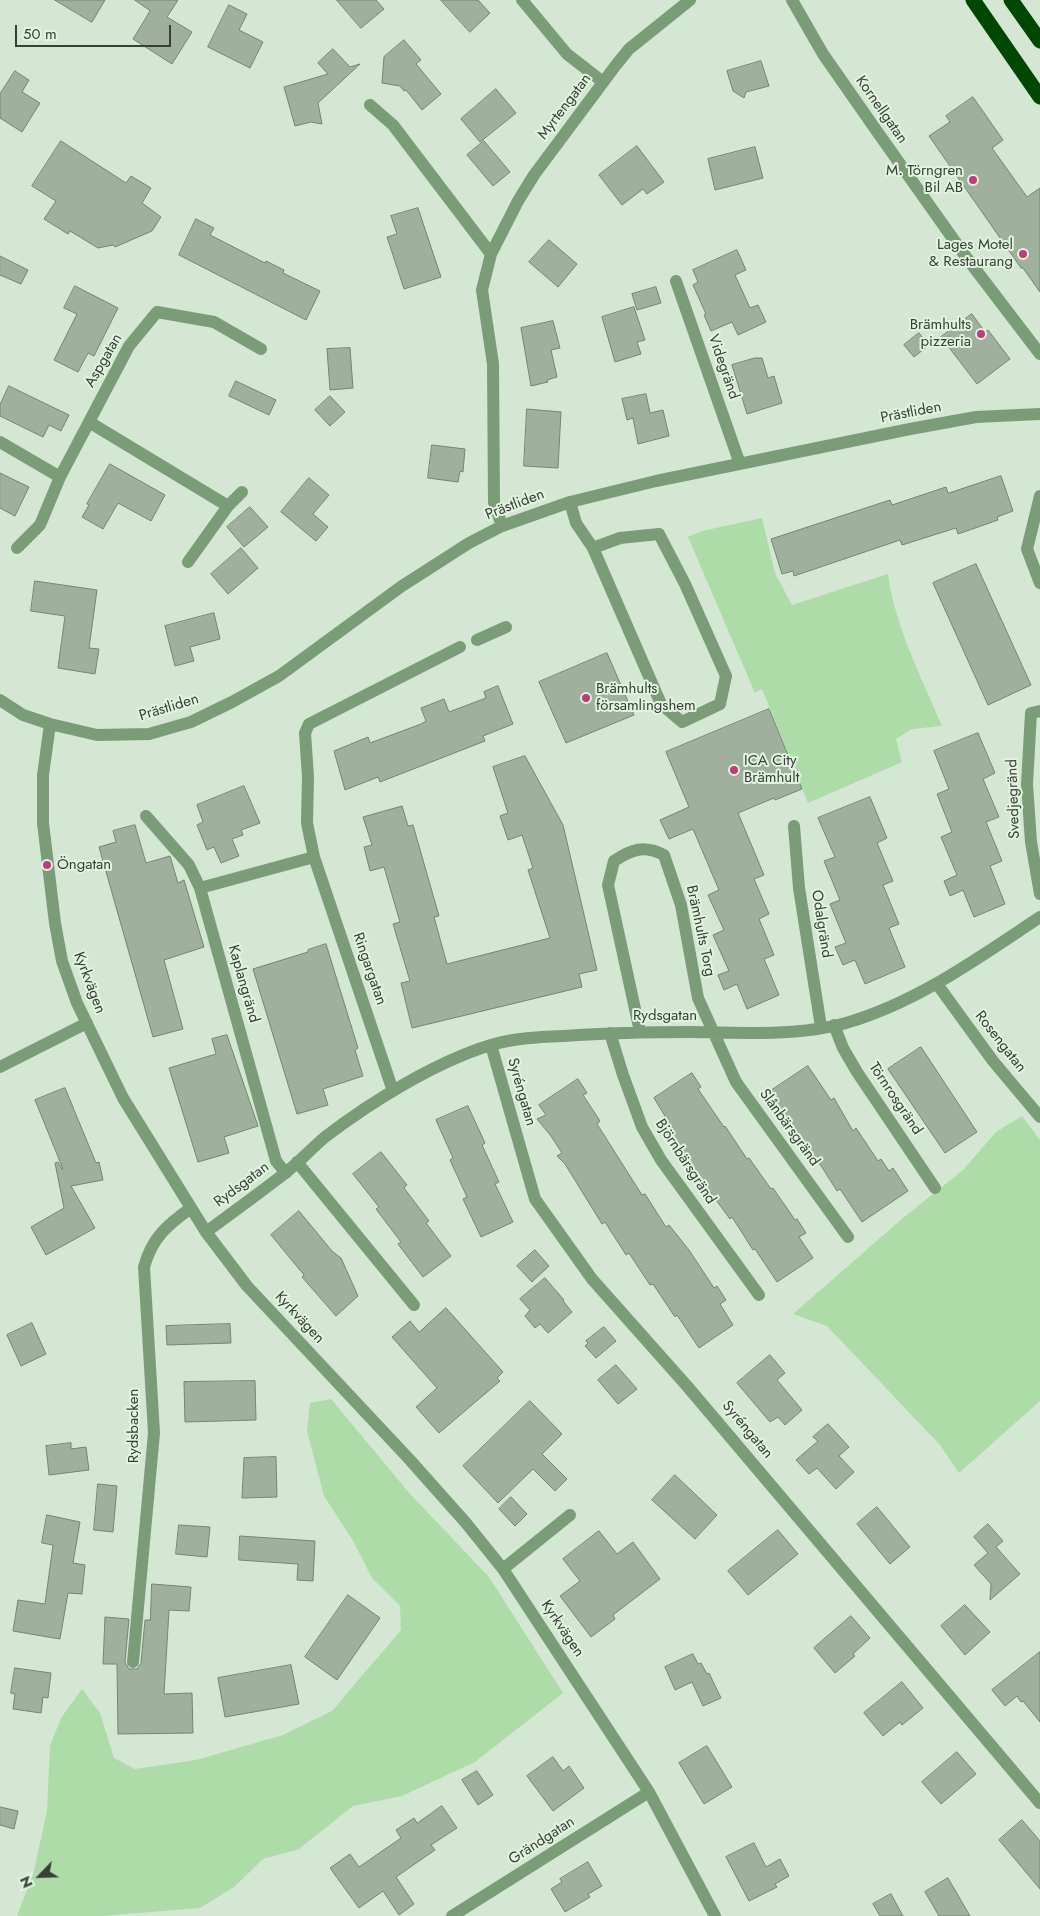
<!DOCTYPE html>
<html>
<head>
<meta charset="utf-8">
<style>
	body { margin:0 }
	#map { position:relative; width:1040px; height:1916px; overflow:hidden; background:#d3e7d2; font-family:Jost,sans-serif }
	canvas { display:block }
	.north { position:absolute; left:15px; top:1851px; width:50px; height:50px; -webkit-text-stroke:4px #e1f4df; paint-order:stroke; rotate:246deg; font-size:14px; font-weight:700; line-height:20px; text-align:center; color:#373f36 }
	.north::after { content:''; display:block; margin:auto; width:18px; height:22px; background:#373f36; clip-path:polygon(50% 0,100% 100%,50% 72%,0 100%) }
	.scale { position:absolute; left:15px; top:25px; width:156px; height:22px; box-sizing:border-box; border:2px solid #373f36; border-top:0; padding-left:6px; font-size:15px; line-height:18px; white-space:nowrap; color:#373f36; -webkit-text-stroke:4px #e1f4df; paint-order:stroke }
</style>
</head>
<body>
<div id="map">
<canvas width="1040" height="1916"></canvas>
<div class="north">N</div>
<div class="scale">50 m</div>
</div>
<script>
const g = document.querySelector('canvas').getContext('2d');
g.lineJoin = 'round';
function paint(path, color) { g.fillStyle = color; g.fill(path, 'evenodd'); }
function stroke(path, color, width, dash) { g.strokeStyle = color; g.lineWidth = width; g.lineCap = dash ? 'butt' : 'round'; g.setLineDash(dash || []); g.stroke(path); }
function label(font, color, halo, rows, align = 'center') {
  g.font = font + ' Jost,sans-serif'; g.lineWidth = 4; g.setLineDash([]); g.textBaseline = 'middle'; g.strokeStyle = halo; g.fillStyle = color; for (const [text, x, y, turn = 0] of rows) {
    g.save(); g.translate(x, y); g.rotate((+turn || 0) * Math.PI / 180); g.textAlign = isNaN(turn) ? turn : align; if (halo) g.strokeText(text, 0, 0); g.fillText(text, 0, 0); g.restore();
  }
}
paint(new Path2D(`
	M762,518L775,573L792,605L888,574C895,627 921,676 942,726L912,729L896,739L902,762L808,803L762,689L755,693L688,537L702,531Z
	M1022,1116L1040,1140V1401L959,1473L940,1445L827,1326L793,1314L903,1218L963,1170L996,1132Z
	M331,1399L411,1495L489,1577L563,1693L475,1762L402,1796L353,1806L299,1849L263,1859L234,1887L200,1908L103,1916H17L33,1875L47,1811L50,1746L61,1718L82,1689L100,1713L114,1758L135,1769L196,1760L283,1735L332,1711L401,1630L400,1606L372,1578L352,1539L324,1496L307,1431L310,1403Z`), '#addca9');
const building = new Path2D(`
	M55,0H105L92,22Z
	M135,0H178L167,17L192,32L172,64L133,39L150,11Z
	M337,0H376L384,9L361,28Z
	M441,0H478L490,13L470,32Z
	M229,5L247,14L239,30L263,42L250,68L208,47Z
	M404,40L421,60L416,64L441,94L422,110L406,90L404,91L400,86L382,83L384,57Z
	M333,49L350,67L360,64L318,103L322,124L311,122L295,126L284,87L328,74L318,63Z
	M761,61L769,86L746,92L744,98L733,91L727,71Z
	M15,71L29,80L22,92L40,103L22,132L0,118V94Z
	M496,89L516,113L480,142L461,119Z
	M973,97L1003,140L992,148L1027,197L1040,188V292L1023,268H1021L929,136L950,122L946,116Z
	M61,141L126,183L131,176L151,188L142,203L161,217L152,231L115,247L113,245L98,248L70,231L68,234L44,219L56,201L32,186Z
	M484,141L510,172L493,186L467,155Z
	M637,146L664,182L647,194L643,189L622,205L599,175Z
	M755,147L763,178L715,190L708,159Z
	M418,208L441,277L404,289L387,237L397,234L391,216Z
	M196,219L214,228L210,235L265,263L266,261L284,270L283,273L320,291L306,320L179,255Z
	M549,240L577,264L558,287L529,262Z
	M737,250L746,270L735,275L750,308L758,305L766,322L738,335L732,322L711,331L704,315L706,314L693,285L698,282L693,270Z
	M0,256L28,270L21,284L0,275Z
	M75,286L118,308L94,356L88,353L78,372L54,360L77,314L64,308Z
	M656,287L661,303L637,310L632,294Z
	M634,307L645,340L637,342L641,354L615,362L602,317Z
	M972,314L985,332L988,330L1010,359L977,384L941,337Z
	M553,321L560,348L551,350L557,377L547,380L548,382L531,386L521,328Z
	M919,333L929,345L914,357L904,345Z
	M350,348L353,388L330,390L327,349Z
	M755,358H762L768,378L774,376L782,403L747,414L732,365Z
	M236,381L276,400L269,415L229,396Z
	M9,386L69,415L61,431L49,425L43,437L0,416V405Z
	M646,394L650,413L663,410L669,436L638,444L633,418L627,420L622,399Z
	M330,396L345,412L330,426L315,410Z
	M527,409L561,412L558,468L524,466Z
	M432,445L465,449L463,472L460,471L458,482L428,478Z
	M110,464L165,495L151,521L118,503L103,529L82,517L89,505L87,504Z
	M0,473L29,487L15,516L0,508Z
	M1001,476L1013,511L997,517L998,520L958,534L956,528L902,545L900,540L794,576L793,571L782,574L771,539L890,500L892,505L946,487L948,493Z
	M309,478L329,495L313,514L328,527L316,541L281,512Z
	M250,507L268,527L244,547L227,527Z
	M241,548L258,568L228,594L211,574Z
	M976,564L1031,685L988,705L933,583Z
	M35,581L97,590L89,648L99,649L95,674L58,668L65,616L31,611Z
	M214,613L220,639L190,647L194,661L175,666L165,626Z
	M607,653L634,715L566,743L539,682Z
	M498,686L513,724L483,736L485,741L380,782L378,777L345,790L334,751L368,737L370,743L421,724L426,721L421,708L444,699L449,712L486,698L484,692Z
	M769,709L802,789L775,800L774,798L738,813L764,875L754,879L769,914L759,919L774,955L764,959L779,995L747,1009L737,984L724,990L718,975L729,971L713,935L724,930L708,895L719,890L693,829L669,839L660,820L689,807L666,752Z
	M978,733L995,773L983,779L999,817L986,822L1002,861L990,866L1005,904L974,917L963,890L950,896L944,881L957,875L941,837L952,832L937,794L949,789L934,751Z
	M525,756L563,825L597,970L579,974L582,987L412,1028L401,983L410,981L393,924L400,922L384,867L370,871L364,847L372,845L363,817L402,806L408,826L413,825L439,916L434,917L447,964L550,938L528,870L533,868L522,835L508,840L500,816L508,813L493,767Z
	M244,786L260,823L241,830L243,835L232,839L239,856L221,863L214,847L207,850L197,825L203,822L197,805Z
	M870,797L887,838L877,843L893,881L883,885L899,924L889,928L905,967L865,984L855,960L843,965L835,947L846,943L830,904L840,900L824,861L835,857L818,818Z
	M135,825L146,863L170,856L178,883L184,880L204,947L164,960L183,1029L153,1037L99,847L116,842L113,831Z
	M326,944L358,1048L355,1050L363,1076L323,1089L328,1105L297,1114L253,969L308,952V950Z
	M227,1035L258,1126L224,1137L229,1153L198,1162L169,1068L216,1054L212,1039Z
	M921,1047L977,1132L945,1153L888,1069Z
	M808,1066L831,1100L834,1098L853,1131L856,1128L878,1161L881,1159L889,1171L893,1168L908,1191L862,1222L840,1189L837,1191L816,1158L813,1159L792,1127L789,1129L766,1094Z
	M692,1073L701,1087L698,1089L724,1127L725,1126L747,1159L749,1158L771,1189L773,1188L795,1220L797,1219L806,1233L799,1237L813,1258L777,1282L755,1249L753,1250L732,1217L730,1219L684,1156L680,1159L663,1132L666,1130L660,1120L665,1116L654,1098Z
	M578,1079L587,1093L583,1095L600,1121L597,1124L642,1195L645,1194L666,1227L669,1225L689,1250L714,1288L717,1286L726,1300L720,1304L733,1325L699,1348L677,1315L675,1317L653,1284L650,1285L629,1253L626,1255L605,1222L602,1224L565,1164L557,1156L562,1153L551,1136L537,1119L546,1115L539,1105Z
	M65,1088L96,1163L99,1162L103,1180L71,1186L95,1228L46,1255L31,1227L64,1208L55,1163L58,1162L62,1169H63L35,1100Z
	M468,1106L485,1143L482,1145L499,1182L495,1184L513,1222L481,1237L463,1199L467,1197L450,1160L453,1158L436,1120Z
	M381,1152L407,1185L404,1188L429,1221L426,1223L451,1256L423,1277L398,1244L401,1242L376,1209L379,1207L353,1174Z
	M299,1211L332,1251L341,1258L358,1296L336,1316L302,1277L304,1275L271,1235Z
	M535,1250L549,1266L532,1282L517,1266Z
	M545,1278L564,1300L563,1301L572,1312L548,1333L540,1324L535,1328L525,1316L530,1310L520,1299Z
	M446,1308L503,1372L497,1378L500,1381L439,1433L416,1407L437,1388L392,1337L410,1321L419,1332Z
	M32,1323L46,1354L21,1366L7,1335Z
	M230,1324L231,1343L167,1345L166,1326Z
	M604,1327L616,1341L596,1358L585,1346L588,1343L586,1341Z
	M770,1355L785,1373L777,1380L802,1410L785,1425L778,1417L770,1422L737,1383Z
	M616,1365L637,1389L618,1404L598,1380Z
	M255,1381L256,1420L185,1422L184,1382Z
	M530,1401L562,1434L542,1454L567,1479L555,1491L533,1469L498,1503L463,1466Z
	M828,1424L849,1447L839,1456L854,1472L836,1489L817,1468L809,1474L796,1460L818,1441L813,1437Z
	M71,1443V1449L86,1447L89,1470L49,1475L46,1446Z
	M276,1457L277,1497L242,1498L244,1458Z
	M675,1475L717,1515L695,1539L652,1500Z
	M98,1484L117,1486L113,1532L94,1530Z
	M511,1497L527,1514L515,1526L499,1509Z
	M877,1507L910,1547L890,1564L857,1524Z
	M47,1515L80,1522L73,1563L85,1565L82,1594L68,1593L60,1639L13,1631L18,1600L45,1604L53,1545L42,1543Z
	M988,1524L1003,1541L996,1547L1020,1574L990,1600L991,1584L974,1565L988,1553L974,1537Z
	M179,1525L210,1527L207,1557L176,1554Z
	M778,1530L798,1554L748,1595L728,1571Z
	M599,1531L617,1554L633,1542L660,1579L613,1615L615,1619L591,1637L560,1596L580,1581L563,1559Z
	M240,1536L315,1541L313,1581L297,1580L298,1564L239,1560Z
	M152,1584L191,1587L189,1611L169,1610L164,1694L192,1693L193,1733L118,1734L117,1664H103L105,1617L129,1619L125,1662L129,1669H137L141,1663L145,1620H150Z
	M348,1595L380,1618L337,1680L305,1657Z
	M965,1605L990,1632L965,1655L941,1626Z
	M851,1616L870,1638L853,1654L855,1656L835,1673L814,1648Z
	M1040,1652V1722L1023,1701L1021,1702L1017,1696L1005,1706L992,1690Z
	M693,1654L698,1664L701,1663L707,1674L709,1673L721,1698L703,1706L692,1682L675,1690L665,1667Z
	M291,1665L299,1704L225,1717L218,1678Z
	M15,1668L51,1673L48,1698L43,1697L41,1713L13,1709L15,1694L11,1693Z
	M902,1682L923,1708L902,1725L900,1722L883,1736L864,1713Z
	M707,1746L732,1787L704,1804L679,1763Z
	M957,1752L976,1774L941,1804L922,1782Z
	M553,1757L563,1771L569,1766L584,1788L553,1811L527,1776Z
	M477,1771L493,1795L478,1805L462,1780Z
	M442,1806L457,1828L431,1845L435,1850L396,1877L414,1904L399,1915L383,1891L359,1908L330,1868L350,1854L359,1867L401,1838L396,1830L414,1818L417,1823Z
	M0,1807L18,1811L14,1829L0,1825Z
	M1022,1820L1040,1841V1889L999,1840Z
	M754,1843L766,1867L780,1859L789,1876L775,1884L777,1887L749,1901L726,1857Z
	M588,1862L602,1886L588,1894L590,1897L565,1912L551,1889L562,1882L560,1879Z
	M948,1878L970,1916H939L925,1892Z
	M891,1894L903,1916H880L873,1904Z`);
paint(building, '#9fb19d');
stroke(building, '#748673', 1);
stroke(new Path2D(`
	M522,0L567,54L603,82
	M792,0L823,54L876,130L966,257L1040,354
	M370,105L393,125L491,254
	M676,281L740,464
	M89,422L228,506
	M0,442L60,477
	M1040,496L1027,549L1040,583
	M570,502L576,523L593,548L661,704L682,722L720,704L726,676L685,584L659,534L620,538L593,548
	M502,526L494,502L493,364L482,290L491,254L518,201L534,175L616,65L629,49L690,0
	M17,548L40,525L60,477L129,346L157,312L214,322L261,349
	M188,562L228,506L242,492
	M477,640L506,627
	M0,700L23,715L50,724L97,735L149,734L191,722L232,702L279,676L402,586L469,543L502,526L570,502L656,481L910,429L976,417L1040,414
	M1040,711L1031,713L1027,784L1031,842L1040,894
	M50,724L43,775V823L55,923L62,961L77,1003L123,1098L206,1232L247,1286L410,1460L466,1523L503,1569L649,1792L715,1916
	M146,816L189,865L200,888L276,1161L286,1173
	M794,826L799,888L821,1027
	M314,857L307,823L308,777L305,733L309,724L460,647
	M200,888L314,857L393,1091
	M937,984L993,1061L1040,1117
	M834,1025L843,1048L857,1072L935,1188
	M640,1032L608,885L614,861C632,849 644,845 664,855L681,905L698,998L736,1082L848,1237
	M610,1033L623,1075L642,1127L661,1160L759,1295
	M491,1045L535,1199L592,1279L687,1386L1040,1803
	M0,1067L87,1023
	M297,1162L414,1305
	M206,1232C232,1213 258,1194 284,1174C298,1163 311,1149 325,1137C371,1102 435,1062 491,1045C514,1038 540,1037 564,1036C607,1033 650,1032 693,1032C741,1033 800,1036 846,1023C918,1002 978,958 1040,917
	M503,1569L570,1515
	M133,1662L154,1433L144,1267C152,1238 167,1225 191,1208
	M452,1916L649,1792`), '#7a9c77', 12);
stroke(new Path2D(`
	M973,0L1040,97
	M1011,0L1040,41`), '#004802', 15);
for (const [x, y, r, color] of [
	[973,180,5,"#bf3a7e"],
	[1023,254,5,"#bf3a7e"],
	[981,334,5,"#bf3a7e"],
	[586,698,5,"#bf3a7e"],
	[734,770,5,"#bf3a7e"],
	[47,865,5,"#bf3a7e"]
]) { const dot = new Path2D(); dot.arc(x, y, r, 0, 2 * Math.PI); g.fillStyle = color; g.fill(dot); stroke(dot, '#e1f4df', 2); }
label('15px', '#373f36', '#e1f4df', [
	["Myrtengatan",565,107,-53],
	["Kornellgatan",881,110,55],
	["Aspgatan",104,361,-60],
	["Videgränd",723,367,71],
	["Prästliden",911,413,-11],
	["Prästliden",515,505,-21],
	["Prästliden",169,708,-17],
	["Svedjegränd",1014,799,-92],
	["Odalgränd",821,924,81],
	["Brämhults Torg",700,931,78],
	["Ringargatan",369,969,71],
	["Kyrkvägen",89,983,69],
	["Kaplangränd",243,984,74],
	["Rydsgatan",665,1016],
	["Rosengatan",1000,1042,52],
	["Syréngatan",521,1092,74],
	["Törnrosgränd",895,1099,56],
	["Slånbärsgränd",789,1128,54],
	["Björnbärsgränd",685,1162,57],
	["Rydsgatan",242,1185,-37],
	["Kyrkvägen",299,1318,47],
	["Rydsbacken",134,1426,-90],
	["Syréngatan",747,1430,50],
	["Kyrkvägen",562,1629,56],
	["Grändgatan",542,1841,-33]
]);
label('15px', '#373f36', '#e1f4df', [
	["M. Törngren",963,171],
	["Bil AB",963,188],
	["Lages Motel",1013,245],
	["& Restaurang",1013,262],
	["Brämhults",971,325],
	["pizzeria",971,342],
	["Brämhults",596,689,"left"],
	["församlingshem",596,706,"left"],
	["ICA City",744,761,"left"],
	["Brämhult",744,778,"left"],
	["Öngatan",57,865,"left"]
], 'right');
</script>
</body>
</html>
